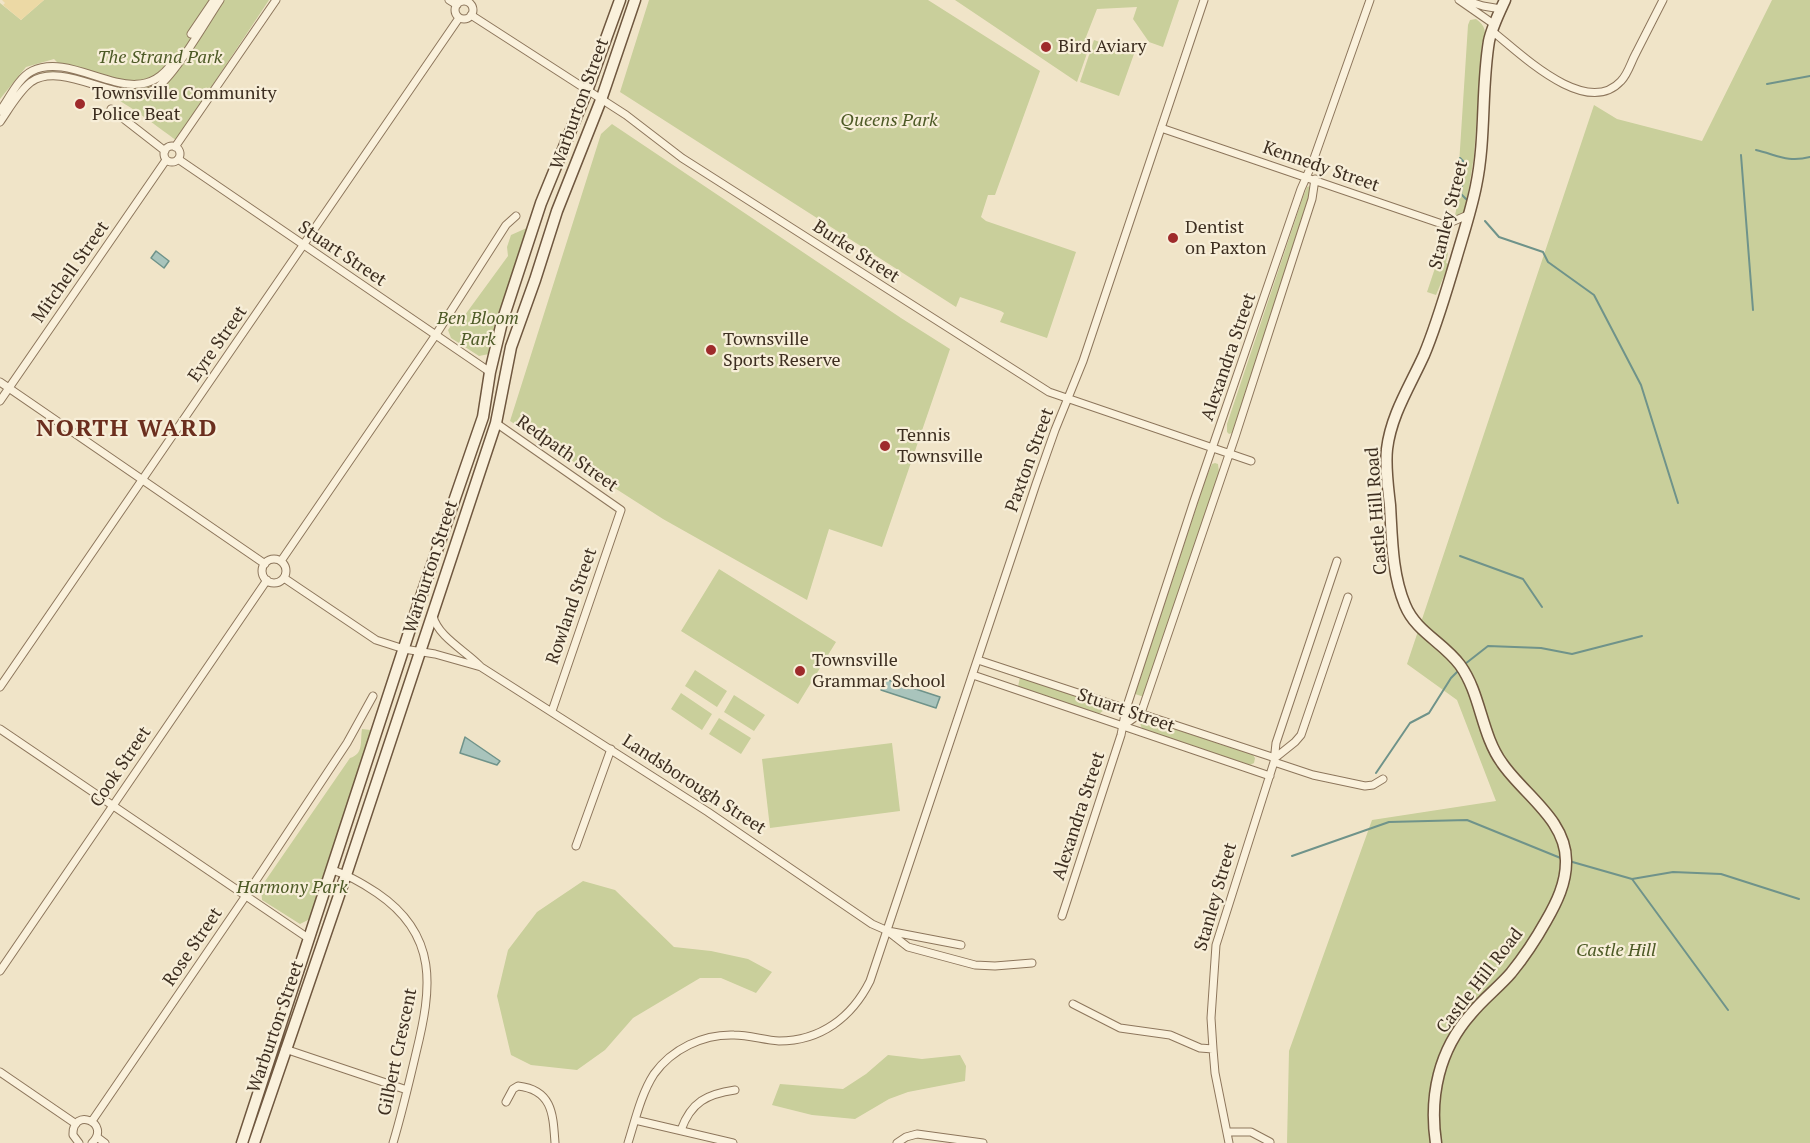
<!DOCTYPE html>
<html>
<head>
<meta charset="utf-8">
<style>
	body { margin:0 }
	canvas { display:block; background:#f0e4c8 }
</style>
</head>
<body>
<canvas width="1810" height="1143"></canvas>
<script>
const g = document.querySelector('canvas').getContext('2d');
g.lineJoin = 'round';
function paint(path, color) { g.fillStyle = color; g.fill(path, 'evenodd'); }
function stroke(path, color, width, dash) { g.strokeStyle = color; g.lineWidth = width; g.lineCap = dash ? 'butt' : 'round'; g.setLineDash(dash || []); g.stroke(path); }
function label(font, color, halo, rows, align = 'center') {
  g.font = font + ' "PT Serif",serif'; g.lineWidth = 4.5; g.setLineDash([]); g.textBaseline = 'middle'; g.strokeStyle = halo; g.fillStyle = color; for (const [text, x, y, turn = 0] of rows) {
    g.save(); g.translate(x, y); g.rotate((+turn || 0) * Math.PI / 180); g.textAlign = isNaN(turn) ? turn : align; if (halo) g.strokeText(text, 0, 0); g.fillText(text, 0, 0); g.restore();
  }
}
paint(new Path2D(`
	M44,0H269L176,140C143,116 76,62 33,77L48,71L68,73L54,59L26,67L0,99V3L21,20Z
	M649,0H928L1040,71L995,195H988L981,217L986,221L1076,252L1047,338L1000,322L1004,313L1001,311L960,297L956,307L620,92Z
	M955,0H1179L1163,47L1149,42L1133,19L1137,7L1097,9L1086,37L1092,39L1077,82Z
	M1772,0H1810V1143H1287L1289,1051L1372,820L1496,801L1457,700L1407,664L1594,105L1617,119L1702,141Z
	M1476,19C1485,25 1488,34 1482,43L1474,156L1465,212L1461,216L1454,219L1456,211L1468,25L1470,20Z
	M1094,40L1134,54L1119,96L1080,82Z
	M612,124L901,318L950,349L882,547L829,529L807,600L663,519L510,421L601,134Z
	M1310,186L1308,207L1232,433L1229,434L1227,432V424L1303,197L1307,187Z
	M529,227L489,354L479,356L451,338L448,330L456,318L462,319L508,256L507,247L511,235Z
	M1443,244L1448,253L1446,263L1449,264L1436,295L1427,292Z
	M1215,463L1218,464L1219,472L1144,697L1135,694L1206,478L1212,464Z
	M719,569L836,642L798,704L681,631Z
	M695,670L727,691L717,707L685,686Z
	M1020,677L1101,704L1104,710L1099,714L1018,687Z
	M681,693L712,714L702,730L671,709Z
	M734,695L765,715L754,731L724,712Z
	M719,718L751,738L741,754L709,734Z
	M1144,719L1253,755L1255,758L1254,763L1250,765L1142,729L1140,723Z
	M362,729L371,730L310,919L300,924L262,900L261,887L350,758C364,754 360,741 362,729Z
	M892,743L900,811L770,828L762,759Z
	M583,881L615,890L674,947L711,951L748,959L772,972L756,993L721,978H700L633,1018L605,1050L577,1070L531,1065L511,1055L497,996L508,950L537,912Z
	M888,1055L922,1059L960,1055L966,1066L965,1081L908,1092L889,1099L855,1119L812,1115L772,1105L780,1084L843,1089L866,1074Z`), '#c9cf9b');
paint(new Path2D(`
	M2,0H44L21,20L3,5L5,3Z`), '#ecd9a5');
const water = new Path2D(`
	M156,251L169,261L164,268L151,258Z
	M885,679L940,697L936,708L881,690Z
	M465,737L500,761L497,765L460,753Z`);
paint(water, '#a9c4bc');
stroke(water, '#6f938a', 1.5);
stroke(new Path2D(`
	M1767,84L1810,76
	M1756,150C1777,155 1788,163 1810,157
	M1741,155L1753,310
	M1460,158L1465,163L1461,194L1467,200
	M1485,221L1499,237L1543,252L1548,262L1594,295L1641,385L1678,503
	M1460,556L1523,579L1542,607
	M1465,664L1488,646L1541,648L1572,654L1642,636
	M1376,773L1410,723L1429,713L1451,678L1459,670
	M1292,856L1389,822L1467,820L1563,859
	M1569,861L1632,879L1673,872L1721,874L1799,899
	M1632,879L1728,1010`), '#6f938a', 2);
const minor = new Path2D(`
	M449,0L457,5
	M1459,0L1495,25
	M1464,0L1483,6L1501,9
	M455 10a9 9 0 1 1 18 0a9 9 0 1 1-18 0Z
	M471,15L626,115L682,158L1049,392L1251,461
	M1492,31C1520,53 1586,119 1621,81C1628,74 1631,62 1636,53C1645,35 1654,18 1663,0
	M191,34L214,0
	M111,109L165,151
	M0,111C9,99 18,78 32,71C76,49 136,117 172,63
	M0,122C9,109 19,91 31,82C64,59 123,109 155,89C174,77 206,21 220,0
	M1161,128L1445,225L1470,214
	M164 154a8 8 0 1 1 16 0a8 8 0 1 1-16 0Z
	M175,147L276,0
	M178,159L490,372
	M0,382L265,564
	M0,401L166,160
	M496,423L621,510L552,711
	M262 571a12 12 0 1 1 24 0a12 12 0 1 1-24 0Z
	M281,561L435,336L506,225L516,216
	M284,578L376,640L404,649L435,654L481,667L708,812L872,924L888,931L961,945
	M433,616C438,637 466,651 480,666
	M978,660L1275,758L1295,742L1301,735L1348,597
	M973,675L1270,776
	M0,687L459,18
	M1124,725L1141,713L1235,437L1312,199L1315,179
	M0,729L308,938
	M1274,762L1313,775L1365,786L1373,785L1383,779
	M576,846L611,749
	M332,870C349,875 362,883 377,893C439,935 432,988 416,1053C409,1083 402,1113 393,1143
	M1062,916L1121,735L1126,709L1194,501L1301,189L1312,164L1370,0
	M890,933L908,947L975,965L995,966L1032,963
	M0,971L267,580
	M1073,1004L1120,1028L1170,1035L1200,1048L1213,1049
	M285,1049L407,1090
	M0,1072L76,1124
	M506,1102L513,1089L518,1086C553,1090 553,1115 555,1143
	M635,1120L733,1143
	M92,1121L245,897L347,743L373,696
	M681,1130C691,1102 707,1094 735,1090
	M1227,1132H1251L1270,1142
	M97,1137L105,1143
	M79,1143L73,1135C72,1106 112,1123 92,1143
	M628,1143C635,1121 641,1094 654,1074C672,1049 703,1034 734,1035C749,1035 764,1040 779,1041C821,1041 852,1017 870,981L1036,484L1055,430L1083,361L1204,0
	M897,1143L906,1137L917,1134L983,1143
	M1229,1143L1215,1073L1213,1049L1211,1018L1216,945L1274,762L1276,743L1337,561`);
const secondary = new Path2D(`
	M242,1143L414,617L483,417L490,372L502,322L541,203L587,91L620,0
	M254,1143L346,875L496,423L511,347L535,280L557,211L601,100L635,0
	M1436,1143C1429,1096 1439,1050 1471,1014C1483,999 1499,987 1511,973C1524,957 1536,939 1546,921C1557,902 1566,883 1566,862C1567,820 1523,794 1502,763C1481,734 1481,694 1460,665C1443,642 1416,632 1405,605C1392,574 1392,539 1390,505C1388,487 1385,467 1387,449C1391,415 1410,386 1424,355C1437,324 1446,292 1456,259C1463,235 1471,211 1476,186C1486,138 1481,89 1489,41C1492,27 1499,13 1505,0`);
stroke(minor, '#8d765c', 9);
stroke(secondary, '#6f573f', 13);
stroke(minor, '#faf1dc', 7);
stroke(secondary, '#faf1dc', 10);
for (const [x, y, r, color] of [
	[1046,47,6,"#9e2a2b"],
	[80,104,6,"#9e2a2b"],
	[1173,238,6,"#9e2a2b"],
	[711,350,6,"#9e2a2b"],
	[885,446,6,"#9e2a2b"],
	[800,671,6,"#9e2a2b"]
]) { const dot = new Path2D(); dot.arc(x, y, r, 0, 2 * Math.PI); g.fillStyle = color; g.fill(dot); stroke(dot, '#f7eed8', 2); }
label('18px', '#3d2e20', '#f7eed8', [
	["Bird Aviary",1058,47],
	["Townsville Community",92,94],
	["Police Beat",92,115],
	["Dentist",1185,228],
	["on Paxton",1185,249],
	["Townsville",723,340],
	["Sports Reserve",723,361],
	["Tennis",897,436],
	["Townsville",897,457],
	["Townsville",812,661],
	["Grammar School",812,682]
], 'left');
label('italic 18px', '#4d5a26', '#f7eed8', [
	["The Strand Park",160,58],
	["Queens Park",889,121],
	["Ben Bloom",478,319],
	["Park",478,340],
	["Harmony Park",292,888],
	["Castle Hill",1616,951]
]);
label('18px', '#3d2e20', '#f7eed8', [
	["Warburton Street",580,104,-70],
	["Kennedy Street",1321,167,19],
	["Stanley Street",1449,215,-76],
	["Burke Street",856,252,33],
	["Stuart Street",342,254,34],
	["Mitchell Street",71,272,-55],
	["Eyre Street",218,344,-55],
	["Alexandra Street",1229,357,-71],
	["Redpath Street",567,454,35],
	["Paxton Street",1030,460,-70],
	["Castle Hill Road",1377,511,-94],
	["Warburton Street",431,567,-72],
	["Rowland Street",572,606,-71],
	["Stuart Street",1126,711,19],
	["Cook Street",121,767,-56],
	["Landsborough Street",694,785,33],
	["Alexandra Street",1079,816,-72],
	["Stanley Street",1216,897,-74],
	["Rose Street",193,947,-56],
	["Castle Hill Road",1480,981,-52],
	["Warburton Street",276,1027,-71],
	["Gilbert Crescent",398,1052,-78]
]);
g.letterSpacing = '1.5px';
label('bold 24px', '#6b2e1e', '#f7eed8', [
	["NORTH WARD",127,429]
]);
g.letterSpacing = '0px';
</script>
</body>
</html>
